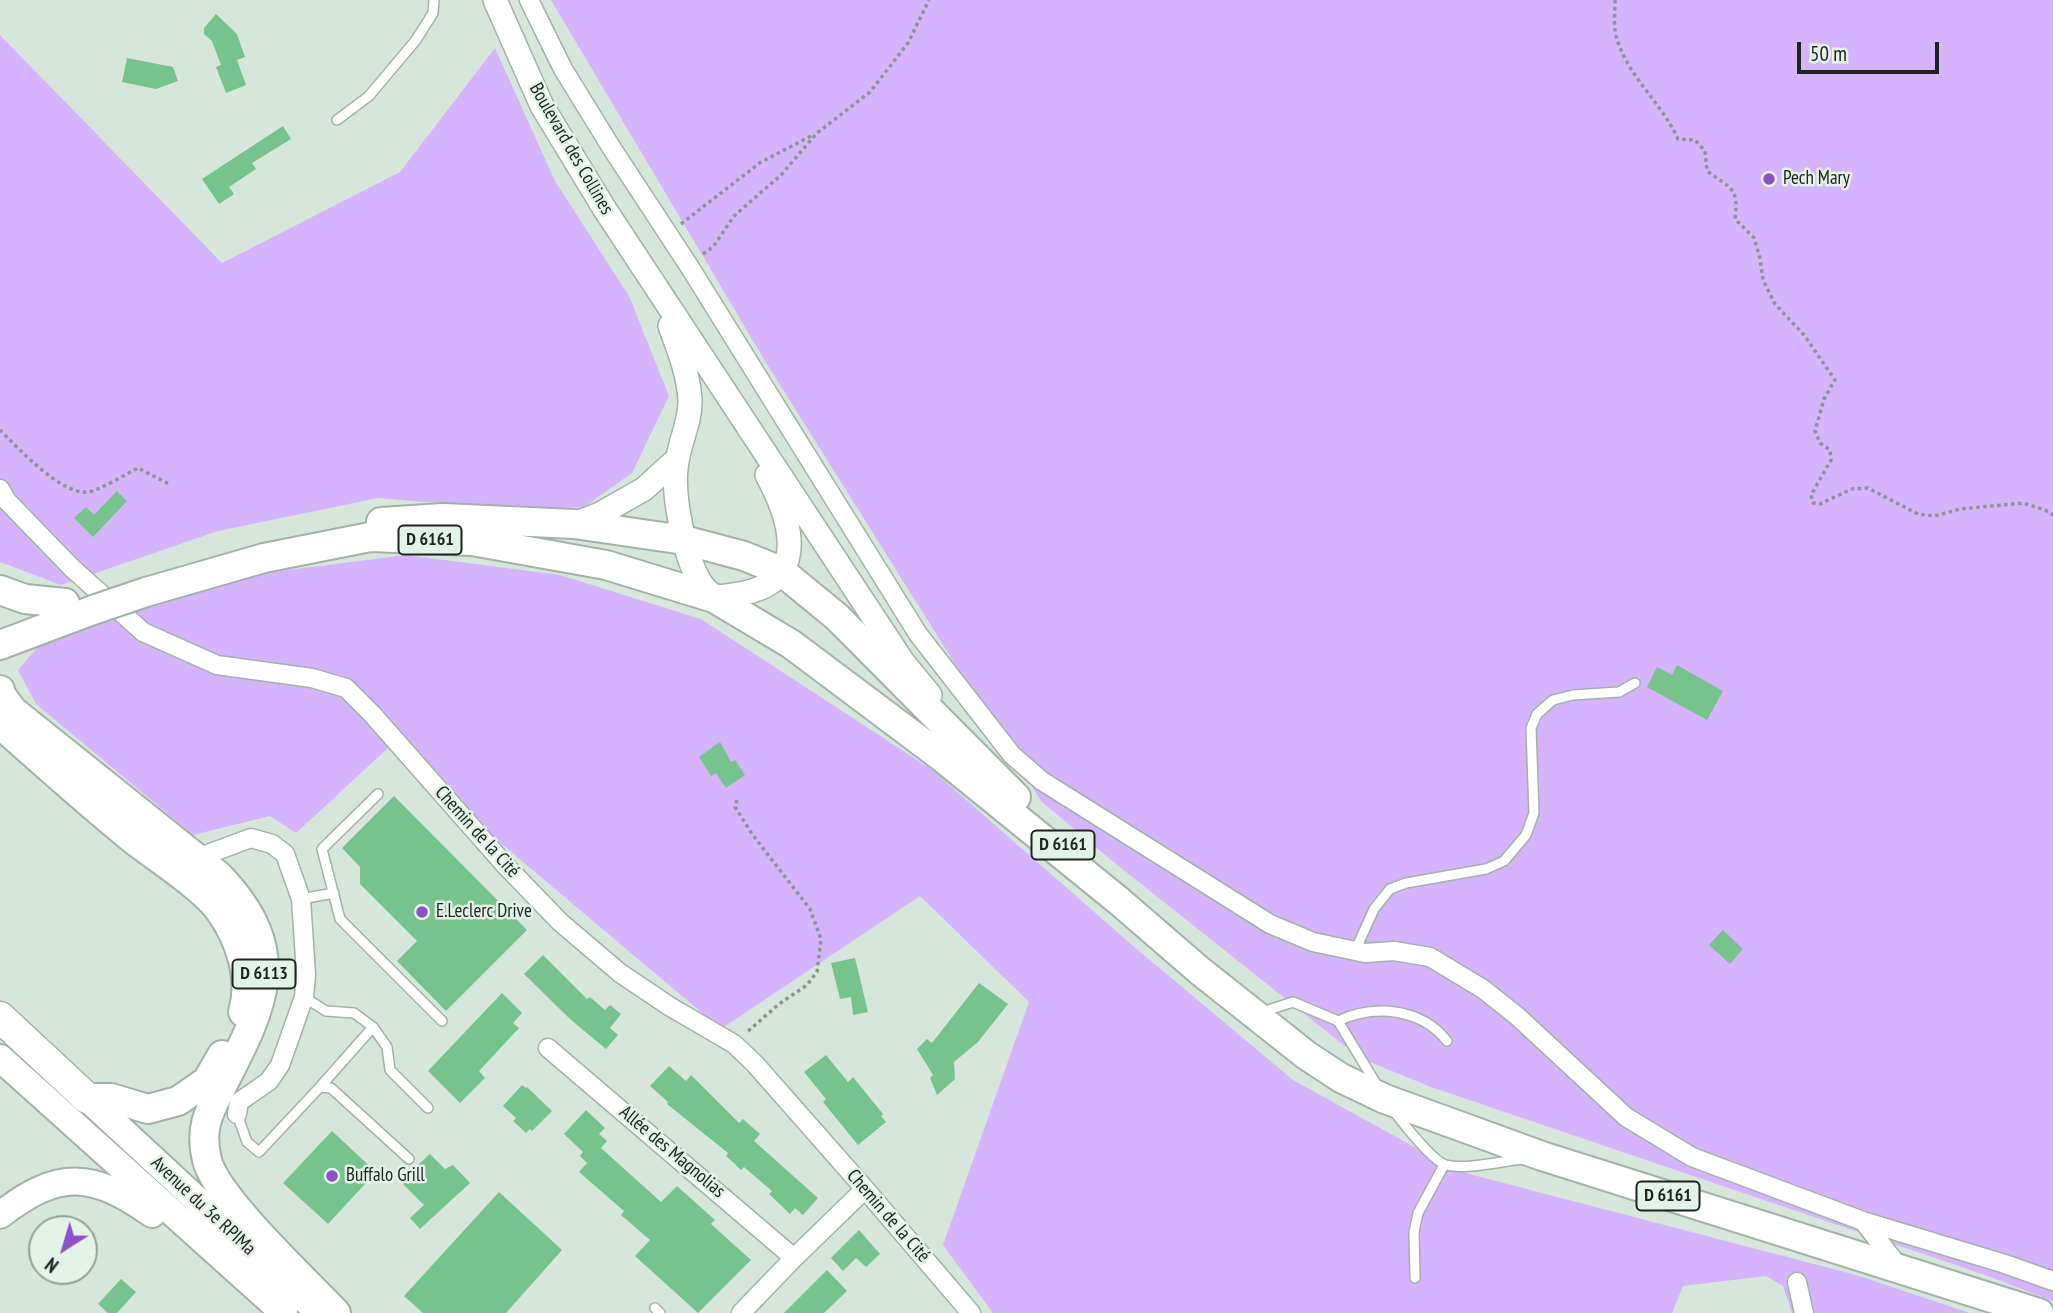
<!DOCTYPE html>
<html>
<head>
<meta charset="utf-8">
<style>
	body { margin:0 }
	#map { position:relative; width:2053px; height:1313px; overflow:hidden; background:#d7e6da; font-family:"PT Sans Narrow",sans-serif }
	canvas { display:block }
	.north { position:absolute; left:28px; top:1215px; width:70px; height:70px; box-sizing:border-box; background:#e4f3e7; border:2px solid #94a097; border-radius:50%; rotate:217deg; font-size:19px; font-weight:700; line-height:28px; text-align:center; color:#1d231f }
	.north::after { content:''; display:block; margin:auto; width:24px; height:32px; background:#8e51c7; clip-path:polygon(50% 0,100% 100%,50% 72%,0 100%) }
	.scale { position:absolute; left:1797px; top:42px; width:142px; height:32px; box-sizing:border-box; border:4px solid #1d231f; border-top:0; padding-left:9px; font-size:21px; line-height:24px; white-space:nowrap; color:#1d231f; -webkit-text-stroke:5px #e4f3e7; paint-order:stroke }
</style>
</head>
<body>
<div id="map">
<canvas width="2053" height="1313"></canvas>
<div class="north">N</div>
<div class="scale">50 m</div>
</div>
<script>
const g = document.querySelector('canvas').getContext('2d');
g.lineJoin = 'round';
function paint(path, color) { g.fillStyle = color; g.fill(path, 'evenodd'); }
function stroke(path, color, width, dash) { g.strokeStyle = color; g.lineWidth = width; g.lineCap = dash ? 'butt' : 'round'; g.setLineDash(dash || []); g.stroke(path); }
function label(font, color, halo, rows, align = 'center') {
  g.font = font + ' "PT Sans Narrow",sans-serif'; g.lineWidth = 5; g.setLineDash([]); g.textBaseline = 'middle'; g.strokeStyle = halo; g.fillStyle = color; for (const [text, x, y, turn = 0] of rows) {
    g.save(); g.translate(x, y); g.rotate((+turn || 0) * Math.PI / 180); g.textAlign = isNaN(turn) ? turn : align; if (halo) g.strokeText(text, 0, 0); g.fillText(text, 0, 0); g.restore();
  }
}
paint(new Path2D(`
	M551,0H2053V1301L1988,1276L1431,1087L1360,1058L1111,860L1041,801L765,361Z
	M0,35L222,263L400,172L495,48L555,181L629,296L669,396L632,473L584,507L519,510L378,498L218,531L61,585L0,562Z
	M406,555L560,575L701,619L931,769L1132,945L1293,1080L1458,1171L1856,1275L1970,1313H1792L1783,1286L1766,1276L1683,1286L1672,1313H993L943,1245L1029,1002L920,896L721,1029L388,748L296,833L270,816L193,835L36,704L18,670L42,642L73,625L241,576Z`), '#d5b4fd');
paint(new Path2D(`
	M216,14L237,34L245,57L237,60L246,85L226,93L216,67L221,65L212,41L204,34V28Z
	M127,58L173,67L178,81L156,89L122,82Z
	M283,126L291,139L252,163L256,169L229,187L234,194L219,204L202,179Z
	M117,491L127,501L93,537L74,518L86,507L94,515Z
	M1677,665L1723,691L1707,720L1647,687L1657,667L1672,675Z
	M720,742L731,762L735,760L745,775L726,788L716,773L711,776L699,757Z
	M394,796L527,930L446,1011L397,961L417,941L360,884V867L342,848Z
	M1723,930L1743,949L1730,964L1709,945Z
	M543,955L587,999L590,997L605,1010L610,1005L621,1014L610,1028L618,1035L606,1049L570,1019L524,974Z
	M855,958L868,1012L853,1015L851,997L840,999L831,963Z
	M979,983L1008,1004L978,1042L954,1062L955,1079L937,1095L930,1078L933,1075L917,1049L927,1039L932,1043Z
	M502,993L522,1013L513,1023L519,1028L479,1071L485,1078L460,1103L428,1071Z
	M826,1055L848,1082L853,1077L883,1114L881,1116L886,1122L858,1145L823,1102L826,1099L804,1072Z
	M669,1066L686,1081L691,1075L739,1123L743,1119L760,1134L754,1141L818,1198L803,1215L795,1208L790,1214L769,1194L772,1191L744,1167L741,1170L734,1163L726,1156L728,1153L667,1104L668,1102L650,1086Z
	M522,1085L526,1088L527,1087L552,1111L532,1131L530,1129L526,1133L513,1121L516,1118L503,1106Z
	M586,1110L605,1128L599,1134L607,1141L601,1148L661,1202L677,1186L715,1220L711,1224L751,1260L698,1313L635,1256L650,1240L621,1215L624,1211L579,1172L587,1163L580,1156L583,1152L564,1134Z
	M332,1131L376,1172L328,1224L283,1183Z
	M430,1154L445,1169L453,1165L470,1183L420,1229L410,1218L424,1205L400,1181Z
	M499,1192L562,1250L506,1313H423L404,1296Z
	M859,1230L880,1254L866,1267L856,1258L843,1271L831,1258Z
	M827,1270L847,1291L824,1313H784Z
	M121,1279L136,1292L117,1313H108L98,1304Z`), '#76c38d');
const service = new Path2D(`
	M337,120L369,96L416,40L433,13L434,0
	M378,794L322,849L340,919L442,1021
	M301,899L334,893
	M1355,951L1374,909L1390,889L1406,883L1486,869L1504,861L1526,835L1534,813L1531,728L1537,714L1553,700L1573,695L1619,692L1635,683
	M304,997L326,1011L354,1013L373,1027L387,1047L390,1070L428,1108
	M1259,1013L1293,1002L1338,1021L1378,1087
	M1338,1021C1374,1004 1421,1008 1447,1041
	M320,1087L373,1027
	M1393,1110C1403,1123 1432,1161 1446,1165C1466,1170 1502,1161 1523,1159
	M237,1114L247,1142L259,1152L320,1087L331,1088L409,1159
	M1415,1278L1414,1232L1418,1213L1444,1165
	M655,1308L660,1313`);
const minor = new Path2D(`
	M529,0L563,69L611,147L689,266L918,634L1012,755L1042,781L1270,924L1313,942L1365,953L1394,951L1430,957L1483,989L1517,1016L1626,1117L1692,1157L1863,1221L2005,1264L2053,1281
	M0,489L7,501L72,568L143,632L217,665L312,678L346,688L372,714L506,866L560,922L620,973L669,1006L734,1044L755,1064L865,1189L971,1313
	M196,864L197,858L251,838L272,844L285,854L301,899L306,974L304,997L280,1065L269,1081L239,1102L237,1114
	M548,1048L794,1258
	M1863,1221L1899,1267
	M1797,1282L1804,1313
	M741,1313L794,1258L865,1189`);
const tertiary = new Path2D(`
	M495,0L542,106L604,208L903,662L930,695
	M670,326C679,350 688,373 690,399C691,421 680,440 677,462C671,491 684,555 700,582C703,587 710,593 714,598C727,595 740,595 752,591C811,574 787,512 767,475
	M574,524L600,514L644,489L677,459`);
const secondary = new Path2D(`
	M0,1058L284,1313
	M87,1098L313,1307
	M0,1215C59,1169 92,1172 152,1214`);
const primary = new Path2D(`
	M381,522L443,518L574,524L684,540L744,556L781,571L837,617L1016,797
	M0,590L25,599L65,603
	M146,592L264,558L370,537L472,541L606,565L714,598L791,644L939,755L1119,901L1200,971L1306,1055L1341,1078L1385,1099L1542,1156L2039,1313
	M0,645L93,610
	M0,690L1,695L13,711L220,877C291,952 264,1005 223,1084C209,1112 199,1128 207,1160C216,1198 306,1281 336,1313
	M0,724C44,763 88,803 134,840C157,858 205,889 220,911C240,939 253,978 243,1012
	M87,1098H111L148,1109L178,1101L207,1081L222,1055`);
const trunk = new Path2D(`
	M0,1017L87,1098`);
stroke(service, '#a3b2a7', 12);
stroke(minor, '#a3b2a7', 21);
stroke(tertiary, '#a3b2a7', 26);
stroke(secondary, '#a3b2a7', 30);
stroke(primary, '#a3b2a7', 32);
stroke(trunk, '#a3b2a7', 33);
stroke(new Path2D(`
	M1615,0C1615,12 1613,28 1617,39C1629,78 1661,102 1678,139L1695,140L1705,151L1707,171C1731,189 1739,187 1735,219L1754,238L1760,258L1763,280L1775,304L1804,335L1835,380L1824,399L1815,431L1820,443L1830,450L1831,460L1811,495L1813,503L1820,504L1852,489L1868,488L1918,514L1935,516L1960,509L2023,503L2045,510L2053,515
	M681,224L761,162L813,135
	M703,254L713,247L734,216L781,175L817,133L870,92L908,43L929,0
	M0,430C18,448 61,495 88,492C98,491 128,473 138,468L171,485
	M737,800L735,807L752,834L810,909L821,939L817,972L807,985L779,1004L746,1033`), '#8b968e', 3.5, [3.5, 3.5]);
stroke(service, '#fff', 9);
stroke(minor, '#fff', 18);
stroke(tertiary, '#fff', 23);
stroke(secondary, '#fff', 26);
stroke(primary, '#fff', 28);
stroke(trunk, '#fff', 30);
const primaryBridge = new Path2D(`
	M93,610L146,592`);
stroke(primaryBridge, '#a3b2a7', 32, []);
stroke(primaryBridge, '#fff', 28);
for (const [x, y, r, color] of [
	[1769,179,7,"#8e51c7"],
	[422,912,7,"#8e51c7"],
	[332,1176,7,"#8e51c7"]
]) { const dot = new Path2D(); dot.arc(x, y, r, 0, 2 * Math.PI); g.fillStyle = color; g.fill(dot); stroke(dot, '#e4f3e7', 2.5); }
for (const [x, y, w] of [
	[430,540,63],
	[1063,845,63],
	[264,974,63],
	[1668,1196,63]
]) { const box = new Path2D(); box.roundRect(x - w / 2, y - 14.5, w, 29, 5); g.fillStyle = '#e4f3e7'; g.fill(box); stroke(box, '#1d231f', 2); }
label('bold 18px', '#1d231f', null, [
	["D 6161",430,540],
	["D 6161",1063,845],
	["D 6113",264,974],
	["D 6161",1668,1196]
]);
label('19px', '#1d231f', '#e4f3e7', [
	["Boulevard des Collines",571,149,60],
	["Chemin de la Cité",477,832,48],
	["Allée des Magnolias",672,1152,40],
	["Avenue du 3e RPIMa",203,1206,43],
	["Chemin de la Cité",888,1216,49]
]);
label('19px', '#1d231f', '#e4f3e7', [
	["Pech Mary",1783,179],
	["E.Leclerc Drive",436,912],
	["Buffalo Grill",346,1176]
], 'left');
</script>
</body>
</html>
